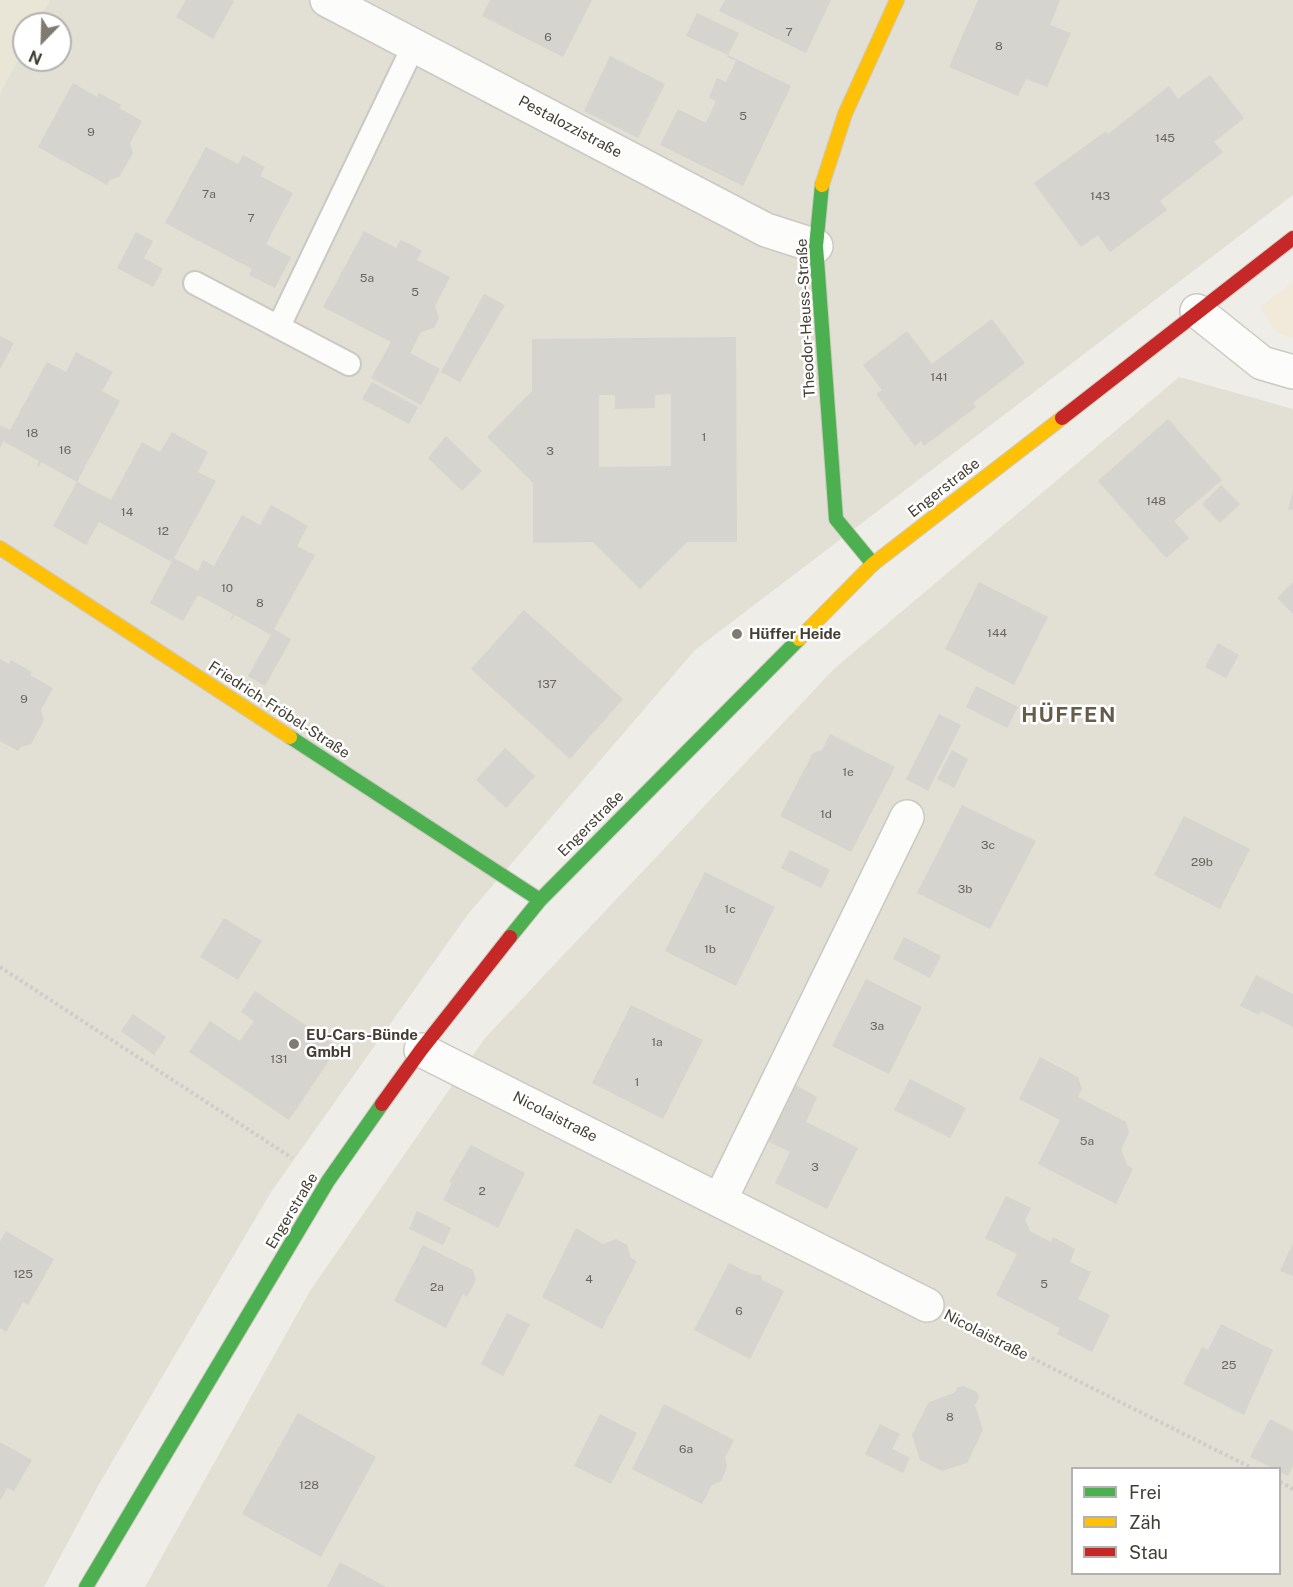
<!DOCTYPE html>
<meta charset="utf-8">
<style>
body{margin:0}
#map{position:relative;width:1293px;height:1587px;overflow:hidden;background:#eeede7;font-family:"Public Sans",sans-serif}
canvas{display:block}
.legend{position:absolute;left:1071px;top:1467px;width:210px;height:108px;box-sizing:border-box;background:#fff;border:2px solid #b4b2ae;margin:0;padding:8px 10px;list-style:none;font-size:18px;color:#433e34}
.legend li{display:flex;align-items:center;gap:12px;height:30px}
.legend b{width:30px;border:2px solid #b4b2ae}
.north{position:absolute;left:12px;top:12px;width:60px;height:60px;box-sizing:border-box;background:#fff;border:2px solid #b4b2ae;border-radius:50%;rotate:203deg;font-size:16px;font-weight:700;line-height:24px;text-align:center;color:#433e34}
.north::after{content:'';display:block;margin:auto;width:21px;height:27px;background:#7f7b73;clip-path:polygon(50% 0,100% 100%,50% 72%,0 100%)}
</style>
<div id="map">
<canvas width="1293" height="1587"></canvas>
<ul class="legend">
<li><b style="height:8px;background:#4caf50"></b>Frei</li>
<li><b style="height:8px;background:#ffc107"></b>Zäh</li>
<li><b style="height:8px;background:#c62828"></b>Stau</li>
</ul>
<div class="north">N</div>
</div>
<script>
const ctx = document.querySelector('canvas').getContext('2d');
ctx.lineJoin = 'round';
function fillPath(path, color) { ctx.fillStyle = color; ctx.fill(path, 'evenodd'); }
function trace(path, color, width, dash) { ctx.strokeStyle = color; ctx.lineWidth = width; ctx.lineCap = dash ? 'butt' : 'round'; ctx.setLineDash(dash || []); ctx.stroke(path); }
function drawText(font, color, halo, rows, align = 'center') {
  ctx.font = font + ' "Public Sans",sans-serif'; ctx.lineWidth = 5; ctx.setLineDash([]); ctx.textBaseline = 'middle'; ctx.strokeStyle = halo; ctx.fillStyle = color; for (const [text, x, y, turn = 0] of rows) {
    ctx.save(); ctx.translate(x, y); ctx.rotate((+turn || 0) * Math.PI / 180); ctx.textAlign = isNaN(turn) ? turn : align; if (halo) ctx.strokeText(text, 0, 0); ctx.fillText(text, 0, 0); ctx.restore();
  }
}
const residential = new Path2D(`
 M 0,0 L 1293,0 L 1293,195 L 695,650 L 468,914 L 271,1192 L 99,1484 L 44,1587 L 0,1587 ZM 24,24 L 60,24 L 60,60 L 24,60 Z
 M 1179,377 L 1293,409 L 1293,1587 L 145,1587 L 310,1291 L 485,1038 L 835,668 ZM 1072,1468 L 1280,1468 L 1280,1574 L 1072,1574 Z`);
const commercial = new Path2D(`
 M 1293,282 L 1293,338 L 1276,333 L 1260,307 Z`);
const education = new Path2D(`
 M 0,0 L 50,0 L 37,24 L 24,24 L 24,49 L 0,94 Z`);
const building = new Path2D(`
 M 186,0 L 232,0 L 234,1 L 213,39 L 176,17 Z
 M 490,0 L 592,0 L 563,57 L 482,16 Z
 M 725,0 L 831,0 L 806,53 L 719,11 Z
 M 978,0 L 1060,0 L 1050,25 L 1071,33 L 1047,87 L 1026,79 L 1018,96 L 949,67 Z
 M 697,13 L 739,33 L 728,55 L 686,36 Z
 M 728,55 L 791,86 L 743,186 L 660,145 L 678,109 L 706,123 L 716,101 L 709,98 L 717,78 L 726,82 L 736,61 L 727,57 Z
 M 610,56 L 665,84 L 638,138 L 584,111 Z
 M 1210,75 L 1244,118 L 1214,142 L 1223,152 L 1160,201 L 1167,210 L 1110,252 L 1098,235 L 1081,247 L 1034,183 L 1106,131 L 1108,134 L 1169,86 L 1178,99 Z
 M 73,83 L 97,97 L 99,93 L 121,105 L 119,108 L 142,121 L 130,143 L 133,153 L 119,177 L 110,180 L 107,185 L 38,147 Z
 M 206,147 L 238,164 L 243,155 L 265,167 L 260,176 L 293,193 L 266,244 L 291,257 L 275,288 L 249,275 L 252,269 L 165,223 Z
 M 364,231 L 396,248 L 401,240 L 412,245 L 422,251 L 417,260 L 450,277 L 435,306 L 439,318 L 434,328 L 421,332 L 410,353 L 440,369 L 421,405 L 371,378 L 391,342 L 323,307 Z
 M 136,232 L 153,241 L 144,258 L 163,269 L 153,287 L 117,268 Z
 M 484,294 L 505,305 L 460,382 L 441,372 Z
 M 992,319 L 1025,363 L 973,403 L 976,407 L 924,446 L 921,441 L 915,446 L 876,394 L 882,390 L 863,365 L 907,331 L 932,364 Z
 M 0,336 L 14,343 L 0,369 Z
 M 736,337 L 737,542 L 687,542 L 640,589 L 593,542 L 533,543 L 533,483 L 487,437 L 532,391 L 532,339 ZM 671,394 L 671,466 L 599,467 L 599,395 L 615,395 L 615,409 L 655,408 L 655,395 Z
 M 76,352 L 113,372 L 102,391 L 120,401 L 77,482 L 111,500 L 142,442 L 160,452 L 172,432 L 208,452 L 198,472 L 216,481 L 174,558 L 198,571 L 203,560 L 214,566 L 242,515 L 260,525 L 271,505 L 308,526 L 297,546 L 315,555 L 274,629 L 291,639 L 265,686 L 248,676 L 271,635 L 235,615 L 230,622 L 233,614 L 198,595 L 183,621 L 150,603 L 172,562 L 99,522 L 86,545 L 53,526 L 77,482 L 41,462 L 39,467 L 37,466 L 39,461 L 3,441 L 0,448 L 0,425 L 10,430 L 47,362 L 66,372 Z
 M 372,382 L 418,407 L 409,424 L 362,399 Z
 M 1168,419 L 1222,480 L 1174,521 L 1189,538 L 1166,558 L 1098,481 Z
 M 446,436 L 482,471 L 462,491 L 428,458 Z
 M 1221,485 L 1240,504 L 1220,523 L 1202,504 Z
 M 1293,490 L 1293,510 L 1289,509 L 1287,514 Z
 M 979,582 L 1048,617 L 1014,685 L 945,649 Z
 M 1293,582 L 1293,614 L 1277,598 Z
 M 524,610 L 623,699 L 570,759 L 471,669 Z
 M 1218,643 L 1239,655 L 1226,678 L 1205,667 Z
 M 0,659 L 9,664 L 11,660 L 32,672 L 30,675 L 53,688 L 41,710 L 44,720 L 31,744 L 21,747 L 18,751 L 0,741 Z
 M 976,686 L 1018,707 L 1007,728 L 966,707 Z
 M 939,714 L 961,725 L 928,791 L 906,779 Z
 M 830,734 L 895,767 L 851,852 L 780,816 L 813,753 L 822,750 Z
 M 505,748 L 535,776 L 506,808 L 476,780 Z
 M 952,750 L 968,759 L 954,788 L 937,779 Z
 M 962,805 L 1036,841 L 990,929 L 917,893 Z
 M 1184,816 L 1250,849 L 1220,909 L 1154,875 Z
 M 790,850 L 830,870 L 821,888 L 781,868 Z
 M 705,872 L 775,907 L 736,986 L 665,951 Z
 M 224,918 L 262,941 L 238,980 L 200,957 Z
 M 904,937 L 941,956 L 930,978 L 893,959 Z
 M 1256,975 L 1293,994 L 1293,1027 L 1261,1011 L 1259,1015 L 1240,1006 Z
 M 866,979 L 922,1007 L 889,1074 L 832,1046 Z
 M 255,991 L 338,1047 L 289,1120 L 189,1052 L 210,1021 L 240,1041 L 254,1021 L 241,1012 Z
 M 631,1005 L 703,1040 L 663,1119 L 592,1083 Z
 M 133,1014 L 166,1037 L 154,1055 L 121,1031 Z
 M 1040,1057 L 1078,1077 L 1082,1089 L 1078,1097 L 1126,1122 L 1129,1133 L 1121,1149 L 1127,1165 L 1133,1169 L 1116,1204 L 1038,1164 L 1060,1120 L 1019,1099 Z
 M 910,1079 L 966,1108 L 950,1138 L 894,1110 Z
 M 790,1082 L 817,1097 L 806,1122 L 858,1148 L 827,1209 L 775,1183 L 790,1152 L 761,1138 Z
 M 471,1145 L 525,1173 L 498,1228 L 443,1200 L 452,1183 L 449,1182 Z
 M 1006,1196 L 1031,1208 L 1025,1220 L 1030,1231 L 1051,1242 L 1053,1237 L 1075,1249 L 1070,1262 L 1091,1272 L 1078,1299 L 1110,1315 L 1092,1352 L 1057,1334 L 1060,1328 L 996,1295 L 1017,1254 L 985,1238 Z
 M 417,1211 L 451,1228 L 443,1245 L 409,1229 Z
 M 576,1228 L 603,1244 L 616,1239 L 627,1245 L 631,1258 L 637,1261 L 602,1329 L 542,1297 Z
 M 6,1231 L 54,1259 L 28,1305 L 23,1302 L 6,1332 L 0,1328 L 0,1242 Z
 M 1293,1243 L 1293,1276 L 1280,1271 Z
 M 423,1245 L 473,1270 L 476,1280 L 467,1297 L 463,1294 L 446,1328 L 394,1301 Z
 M 729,1263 L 751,1274 L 761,1275 L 762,1280 L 784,1291 L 750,1359 L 694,1330 Z
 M 507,1313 L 530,1324 L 503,1376 L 481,1364 Z
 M 1221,1324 L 1273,1350 L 1244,1415 L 1183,1384 L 1202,1347 L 1208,1350 Z
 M 964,1386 L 977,1392 L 979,1398 L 975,1405 L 983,1430 L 967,1463 L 942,1471 L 920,1460 L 912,1435 L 929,1402 L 954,1393 L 958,1387 Z
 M 664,1404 L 734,1440 L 725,1458 L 727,1468 L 721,1481 L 712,1485 L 702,1504 L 632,1469 Z
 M 298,1413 L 376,1457 L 321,1557 L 242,1514 Z
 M 600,1414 L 637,1433 L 611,1484 L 574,1466 Z
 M 1270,1419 L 1293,1431 L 1293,1466 L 1288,1476 L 1280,1472 L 1280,1468 L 1273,1468 L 1250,1457 Z
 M 880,1424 L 900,1434 L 892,1449 L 910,1458 L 903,1473 L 865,1454 Z
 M 0,1442 L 32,1460 L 14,1491 L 7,1488 L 0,1501 Z
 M 340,1562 L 386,1587 L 327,1587 Z`);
const path = new Path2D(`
 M 0,967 L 292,1158
 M 962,1323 L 1252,1468
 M 1280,1482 L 1293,1489`);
const lane = new Path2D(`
 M 195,283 L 349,364
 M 279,326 L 414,45`);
const street = new Path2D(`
 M 327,0 L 766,230 L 816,246
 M 1197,311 L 1262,363 L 1293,372
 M 421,1050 L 927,1305
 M 720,1200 L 907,817`);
const fast = new Path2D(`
 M 822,185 L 816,246 L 836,519 L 873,564
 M 290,737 L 540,900
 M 510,937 L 540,900 L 799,639
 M 86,1587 L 328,1181 L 382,1104`);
const slow = new Path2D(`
 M 822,185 L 845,114 L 897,0
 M 0,548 L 290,737
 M 799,639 L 873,564 L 1062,418`);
const jam = new Path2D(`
 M 1062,418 L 1293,238
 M 382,1104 L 421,1050 L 510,937`);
const markers = [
 [737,634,6,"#7f7b73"],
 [294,1044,6,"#7f7b73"]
];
const numberNames = [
 ["7",789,32],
 ["6",548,37],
 ["8",999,46],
 ["5",743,116],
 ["9",91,132],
 ["145",1165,138],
 ["7a",209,194],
 ["143",1100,196],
 ["7",251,218],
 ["5a",367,278],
 ["5",415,292],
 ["141",939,377],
 ["18",32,433],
 ["1",704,437],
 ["16",65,450],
 ["3",550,451],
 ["148",1156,501],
 ["14",127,512],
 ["12",163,531],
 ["10",227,588],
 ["8",260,603],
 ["144",997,633],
 ["137",547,684],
 ["9",24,699],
 ["1e",848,772],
 ["1d",826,814],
 ["3c",988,845],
 ["29b",1202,862],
 ["3b",965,889],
 ["1c",730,909],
 ["1b",710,949],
 ["3a",877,1026],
 ["1a",657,1042],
 ["131",279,1059],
 ["1",637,1082],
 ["5a",1087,1141],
 ["3",815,1167],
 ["2",482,1191],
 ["125",23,1274],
 ["4",589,1279],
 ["5",1044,1284],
 ["2a",437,1287],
 ["6",739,1311],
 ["25",1229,1365],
 ["8",950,1417],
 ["6a",686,1449],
 ["128",309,1485]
];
const streetNames = [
 ["Pestalozzistraße",570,127,28],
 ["Theodor-Heuss-Straße",806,318,-93],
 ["Engerstraße",944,488,-38],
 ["Friedrich-Fröbel-Straße",279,710,33],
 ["Engerstraße",591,824,-45],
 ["Nicolaistraße",555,1117,27],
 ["Engerstraße",292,1211,-59],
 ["Nicolaistraße",986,1335,27]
];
const poiNames = [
 ["Hüffer Heide",749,634],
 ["EU-Cars-Bünde",306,1035],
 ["GmbH",306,1052]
];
const districtNames = [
 ["HÜFFEN",1069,716]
];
fillPath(residential, '#e2dfd4');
fillPath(commercial, '#f1e9da');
fillPath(education, '#e9e5d7');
fillPath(building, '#d6d4ce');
trace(lane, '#cac9c3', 26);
trace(street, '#cac9c3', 36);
trace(fast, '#cdcabf', 16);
trace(slow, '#cdcabf', 16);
trace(jam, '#cdcabf', 16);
trace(path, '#cfcdc9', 4, [3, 3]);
trace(lane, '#fcfcfb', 22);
trace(street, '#fcfcfb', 33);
trace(fast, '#4caf50', 14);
trace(slow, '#ffc107', 14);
trace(jam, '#c62828', 14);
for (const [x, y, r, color] of markers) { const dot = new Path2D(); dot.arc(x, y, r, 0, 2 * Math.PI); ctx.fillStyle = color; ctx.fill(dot); trace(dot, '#fff', 2); }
drawText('12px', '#69655c', null, numberNames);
drawText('15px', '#433e34', '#fff', streetNames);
drawText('bold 15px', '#433e34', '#fff', poiNames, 'left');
ctx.letterSpacing = '1.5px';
drawText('bold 21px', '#655c4c', '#fff', districtNames);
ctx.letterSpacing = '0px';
</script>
